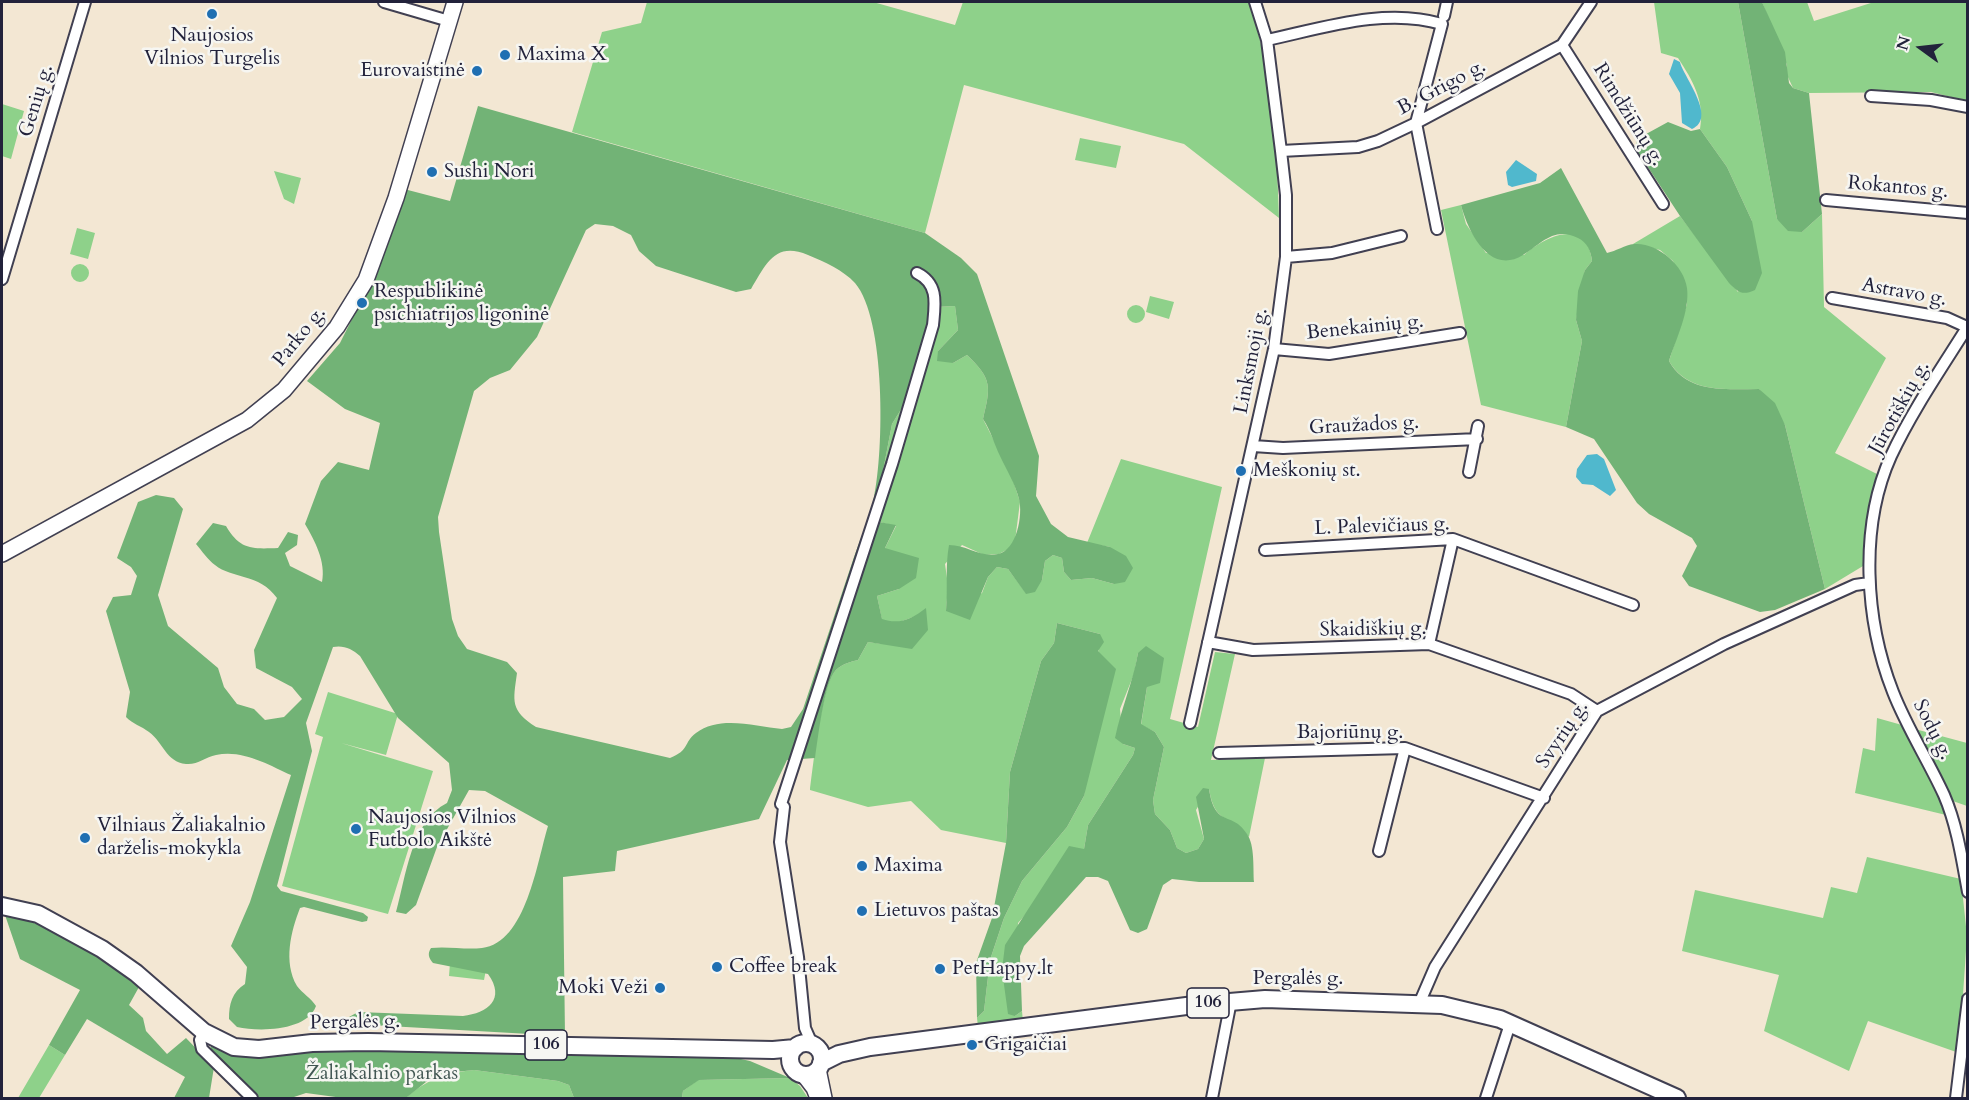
<!DOCTYPE html>
<meta charset="utf-8">
<style>
body{margin:0}
#map{position:relative;width:1969px;height:1100px;overflow:hidden;background:#f3e7d3;font-family:Cardo,serif}
canvas{display:block}
.frame{position:absolute;inset:0;border:3px solid #22223b;pointer-events:none}
.north{position:absolute;left:1891px;top:18px;width:60px;height:60px;-webkit-text-stroke:4px #f6f6f2;paint-order:stroke;rotate:285deg;font-size:16px;font-weight:700;line-height:24px;text-align:center;color:#22223b}
.north::after{content:'';display:block;margin:auto;width:21px;height:27px;background:#22223b;clip-path:polygon(50% 0,100% 100%,50% 72%,0 100%)}
</style>
<div id="map">
<canvas width="1969" height="1100"></canvas>
<div class="frame"></div>
<div class="north">N</div>
</div>
<script>
const ctx = document.querySelector('canvas').getContext('2d');
ctx.lineJoin = 'round';
function fillPath(path, color) { ctx.fillStyle = color; ctx.fill(path, 'evenodd'); }
function trace(path, color, width, dash) { ctx.strokeStyle = color; ctx.lineWidth = width; ctx.lineCap = dash ? 'butt' : 'round'; ctx.setLineDash(dash || []); ctx.stroke(path); }
function drawText(font, color, halo, rows, align = 'center') {
  ctx.font = font + ' Cardo,serif'; ctx.lineWidth = 5; ctx.setLineDash([]); ctx.textBaseline = 'middle'; ctx.strokeStyle = halo; ctx.fillStyle = color; for (const [text, x, y, turn = 0] of rows) {
    ctx.save(); ctx.translate(x, y); ctx.rotate((+turn || 0) * Math.PI / 180); ctx.textAlign = isNaN(turn) ? turn : align; if (halo) ctx.strokeText(text, 0, 0); ctx.fillText(text, 0, 0); ctx.restore();
  }
}
const green = new Path2D(`
 M 647,2 L 873,2 L 955,25 L 963,2 L 1249,2 C 1272,70 1277,146 1279,218 L 1184,144 L 964,85 L 925,233 L 572,132 L 602,32 L 641,23 Z
 M 1654,2 L 1738,2 L 1777,219 L 1802,232 L 1822,214 L 1824,307 L 1886,358 L 1835,453 L 1879,475 L 1863,566 L 1825,589 L 1785,425 L 1759,389 C 1727,389 1688,394 1669,361 L 1687,304 L 1673,261 L 1660,250 L 1633,244 L 1680,216 L 1738,292 L 1752,221 L 1727,167 L 1700,129 C 1705,101 1693,81 1678,58 L 1661,53 Z
 M 1762,2 L 1807,2 L 1814,21 L 1874,2 L 1967,2 L 1967,101 L 1931,92 L 1809,93 L 1793,88 L 1787,75 L 1787,65 Z
 M 2,104 L 24,111 L 11,159 L 2,156 Z
 M 1080,138 L 1121,146 L 1116,168 L 1075,160 Z
 M 274,171 L 301,178 L 294,204 L 284,199 Z
 M 1461,205 L 1466,224 L 1486,253 L 1524,255 C 1544,237 1587,216 1592,261 L 1585,270 L 1576,320 L 1582,341 L 1566,427 L 1481,405 L 1441,210 Z
 M 77,228 L 95,233 L 88,259 L 70,254 Z
 M71 273a9 9 0 1 1 18 0a9 9 0 1 1-18 0Z
 M 1150,296 L 1174,302 L 1169,319 L 1146,312 Z
 M1127 314a9 9 0 1 1 18 0a9 9 0 1 1-18 0Z
 M 955,306 L 958,330 L 938,351 L 953,363 L 967,355 C 992,379 991,386 983,419 L 1011,474 L 1020,502 L 1015,541 L 1012,547 L 999,554 L 984,555 L 962,545 L 945,564 L 948,585 L 946,611 L 982,593 L 988,577 L 997,567 L 1008,569 L 1026,593 L 1042,580 L 1045,561 L 1053,555 L 1062,558 L 1064,572 L 1071,580 L 1092,578 L 1114,584 L 1110,547 L 1087,543 L 1121,459 L 1222,487 L 1170,719 L 1198,727 L 1215,652 L 1235,654 L 1211,760 L 1265,758 L 1249,837 C 1230,813 1215,826 1209,789 L 1196,810 L 1204,839 L 1198,849 L 1186,853 L 1177,848 L 1170,830 L 1155,814 L 1153,800 L 1164,747 L 1155,732 L 1141,725 L 1147,687 L 1138,653 L 1134,674 L 1120,709 L 1123,744 L 1135,748 L 1133,755 L 1088,825 L 1084,849 L 1018,923 L 1015,1016 L 1022,1011 L 1023,1022 L 978,1027 L 977,1018 L 984,1011 L 990,960 L 1004,918 L 1022,881 L 1067,827 L 1084,796 L 1100,634 L 1057,623 L 1054,643 L 1041,661 L 1010,772 L 1006,843 L 941,830 L 911,801 L 868,807 L 810,790 C 813,767 822,683 836,670 C 842,664 850,662 858,660 L 868,642 L 883,644 L 916,616 L 894,624 L 882,620 L 877,596 L 899,589 L 885,548 L 896,526 L 879,522 L 882,476 L 892,424 L 905,403 L 936,307 Z
 M 328,692 L 398,714 L 386,755 L 341,743 L 433,771 L 388,914 L 282,886 L 323,737 L 315,734 Z
 M 1877,718 L 1902,725 L 1928,771 L 1946,815 L 1855,793 L 1863,748 L 1875,751 Z
 M 1915,729 L 1967,743 L 1967,806 L 1950,800 Z
 M 1867,857 L 1961,879 L 1967,936 L 1959,1053 L 1868,1021 L 1849,1071 L 1764,1031 L 1779,975 L 1682,951 L 1695,890 L 1823,918 L 1831,887 L 1857,893 Z
 M 451,950 L 489,954 L 484,980 L 449,976 Z
 M 49,1045 L 65,1055 L 39,1098 L 18,1098 Z
 M 474,1070 L 558,1081 L 569,1085 L 574,1098 L 406,1098 C 427,1079 446,1073 474,1070 Z
 M 790,1078 L 800,1086 L 808,1098 L 682,1098 L 683,1091 L 698,1080 Z`);
const forest = new Path2D(`
 M 1738,2 L 1762,2 L 1785,52 L 1789,83 L 1793,88 L 1809,93 L 1822,214 L 1802,232 L 1788,231 L 1777,219 Z
 M 478,106 L 925,233 L 961,258 L 977,274 L 1039,456 L 1036,496 L 1051,524 L 1068,537 L 1110,547 L 1126,556 L 1133,568 L 1125,582 L 1114,584 L 1092,578 L 1071,580 L 1064,572 L 1062,558 L 1053,555 L 1045,561 L 1042,580 L 1035,592 L 1026,594 L 1008,569 L 997,567 L 988,577 L 970,620 L 946,611 C 948,588 945,567 949,545 C 967,545 981,558 998,554 C 1017,550 1023,515 1019,499 C 1015,483 1007,471 1000,456 C 994,444 991,431 983,419 C 991,386 992,379 967,355 L 953,363 L 937,361 L 938,351 L 958,330 L 955,306 L 936,307 L 905,403 L 892,424 L 882,476 L 879,522 L 896,525 L 885,548 L 919,558 L 916,578 L 899,589 L 877,596 L 882,619 C 899,625 912,619 926,608 L 928,630 L 912,649 L 868,642 L 858,660 C 850,662 842,664 836,670 C 824,682 818,739 815,758 L 787,760 L 759,819 L 617,851 L 615,871 L 563,877 L 565,1036 L 353,1024 L 349,1017 L 358,1012 L 463,1016 C 488,1013 506,999 488,974 L 433,963 C 429,958 427,954 431,948 C 448,946 465,950 482,948 C 526,943 537,862 548,826 L 485,791 L 469,790 L 437,847 L 416,905 L 406,914 L 396,912 C 406,877 411,821 447,803 L 452,790 L 449,763 L 398,718 L 360,656 C 352,649 344,645 333,647 L 306,723 L 312,751 L 277,886 L 281,891 L 363,913 L 368,917 L 367,921 L 362,922 L 304,907 L 300,908 C 291,931 283,962 297,986 C 302,993 311,998 316,1006 C 307,1031 260,1032 237,1027 L 229,1019 C 229,1004 232,992 245,984 L 247,967 L 231,946 L 250,902 L 291,775 C 269,765 242,749 216,755 C 205,757 198,765 186,764 C 166,762 163,742 149,732 C 141,726 133,724 126,717 L 130,692 L 106,611 L 113,597 L 131,595 L 137,576 L 131,567 L 117,558 L 138,502 L 156,495 L 174,498 L 183,509 L 158,595 L 168,626 L 218,668 L 224,687 L 237,704 L 254,709 L 265,720 L 284,717 L 302,699 L 292,687 L 256,668 L 254,650 L 277,598 C 259,573 232,579 215,565 C 208,560 202,551 196,544 L 213,523 L 226,526 C 240,550 252,549 278,548 L 288,532 L 298,535 L 297,545 L 285,553 L 290,566 L 322,582 C 326,562 315,541 305,524 L 321,481 L 338,462 L 369,470 L 380,423 L 345,409 L 307,381 L 340,343 L 371,281 L 404,189 L 450,201 ZM 595,224 L 613,226 L 631,235 L 639,251 L 656,266 L 736,292 L 751,289 C 766,264 775,241 808,255 C 825,262 843,270 855,283 C 886,319 884,451 874,497 C 869,520 858,544 851,566 C 835,614 819,661 803,709 L 791,727 L 782,729 C 755,726 719,715 696,733 C 683,743 690,750 670,758 L 536,727 C 510,710 513,702 517,673 L 507,662 L 467,649 L 458,636 L 452,619 L 439,532 L 438,517 L 474,391 L 490,378 L 510,370 L 537,337 L 586,230 Z
 M 1668,122 L 1691,131 L 1700,129 L 1727,167 L 1752,221 L 1762,273 L 1755,290 C 1742,296 1738,292 1729,283 L 1680,216 L 1636,149 L 1637,139 Z
 M 1561,168 L 1607,253 C 1616,251 1625,245 1634,244 C 1657,242 1684,265 1687,288 C 1690,311 1676,339 1669,361 C 1687,394 1727,389 1759,389 L 1775,403 L 1785,425 L 1825,589 L 1775,610 L 1760,612 L 1689,586 L 1682,576 L 1697,546 L 1692,538 L 1649,514 L 1637,503 L 1594,439 L 1566,427 L 1582,341 L 1576,320 L 1578,291 L 1585,270 L 1592,261 C 1591,251 1587,242 1578,238 C 1554,226 1541,244 1523,255 C 1489,276 1468,231 1461,205 L 1540,183 Z
 M 1057,623 L 1100,634 L 1104,642 L 1098,651 L 1116,669 L 1084,796 L 1067,827 L 1022,881 L 1004,918 L 990,960 L 984,1011 L 977,1018 L 976,963 L 992,918 L 1006,843 L 1010,772 L 1041,661 L 1054,643 Z
 M 1146,646 L 1164,658 L 1160,683 L 1147,687 L 1141,724 L 1155,732 L 1164,747 L 1153,800 L 1155,814 L 1170,830 L 1177,848 L 1186,853 L 1198,849 L 1204,839 L 1196,797 L 1203,788 L 1209,789 C 1215,829 1232,810 1247,834 C 1255,845 1253,869 1254,882 L 1199,882 L 1172,879 L 1163,885 L 1147,929 L 1138,933 L 1130,930 L 1108,881 L 1098,877 L 1086,877 L 1024,946 L 1020,956 L 1022,1011 L 1015,1016 L 1008,1014 L 1002,970 L 1005,945 L 1069,846 L 1084,849 L 1088,825 L 1133,755 L 1135,748 L 1123,744 L 1115,738 C 1121,709 1133,682 1138,653 Z
 M 5,915 C 56,924 98,957 139,987 L 129,1005 L 143,1018 L 146,1031 L 167,1054 L 186,1038 L 214,1067 L 209,1098 L 174,1098 L 185,1077 L 87,1019 L 65,1055 L 49,1045 L 80,990 L 20,959 Z
 M 212,1045 L 235,1054 L 378,1048 L 727,1056 L 750,1061 L 790,1078 L 699,1080 L 683,1091 L 682,1098 L 574,1098 L 569,1085 L 558,1081 L 474,1070 L 446,1073 L 431,1078 L 406,1098 L 343,1098 L 306,1093 L 291,1098 L 257,1098 L 209,1051 Z`);
const water = new Path2D(`
 M 1674,59 L 1680,62 C 1683,76 1718,118 1692,129 L 1682,123 L 1680,93 L 1669,74 Z
 M 1516,160 L 1537,174 L 1536,181 L 1512,187 L 1508,185 L 1506,172 Z
 M 1597,454 L 1604,459 L 1616,490 L 1610,496 L 1593,485 L 1582,484 L 1576,477 L 1577,469 L 1587,455 Z`);
const street = new Path2D(`
 M 384,2 L 449,21
 M 1444,16 L 1447,2
 M 1267,40 C 1323,28 1385,7 1442,24 L 1416,123 L 1437,229
 M 1562,45 L 1663,204
 M 1871,96 L 1931,100 L 1968,107
 M 1281,151 L 1358,147 L 1378,141 L 1416,123 L 1562,45 L 1591,2
 M 1826,200 L 1968,213
 M 1286,257 L 1332,253 L 1401,236
 M 2,279 L 85,2
 M 1832,298 L 1947,318 L 1967,327
 M 1968,326 C 1941,369 1912,411 1891,456 C 1859,527 1865,621 1893,692 C 1907,728 1928,760 1944,795 C 1957,825 1962,859 1968,892
 M 1274,349 L 1329,354 L 1460,333
 M 1253,446 L 1283,448 L 1477,439
 M 1469,472 L 1478,426
 M 1265,550 L 1453,539 L 1633,605
 M 1208,642 L 1253,650 L 1429,644 L 1571,694 L 1597,711
 M 1429,644 L 1453,539
 M 1190,723 L 1274,349 L 1286,257 L 1286,195 L 1281,151 L 1267,40 L 1255,2
 M 1219,753 L 1405,748 L 1544,798
 M 1379,851 L 1405,748
 M 1419,1004 L 1435,967 L 1597,711 L 1724,644 L 1855,585 L 1869,583
 M 204,1032 L 200,1040 L 202,1049 L 252,1098
 M 812,1044 L 805,1028 L 798,957 L 780,842 L 784,807 L 781,804 L 892,464 L 933,325 C 935,304 939,284 917,273
 M 1212,1098 L 1231,1001
 M 1486,1098 L 1510,1024
 M 1956,1098 L 1968,999`);
const secondary = new Path2D(`
 M 2,554 L 247,420 L 284,390 L 337,327 L 366,280 L 396,198 L 455,2
 M 818,1069 L 824,1098
 M 804,1075 L 814,1088 L 818,1098`);
const primary = new Path2D(`
 M 2,906 L 38,914 L 102,949 L 136,973 L 204,1032 L 234,1047 L 259,1049 L 312,1043 L 368,1042 L 773,1050 L 795,1048
 M790 1059a16 16 0 1 1 32 0a16 16 0 1 1-32 0Z
 M 821,1063 L 839,1054 L 870,1047 L 1194,1005 L 1265,999 L 1442,1005 L 1500,1019 L 1677,1098`);
const markers = [
 [212,14,6,"#1f6fb2"],
 [505,55,6,"#1f6fb2"],
 [477,71,6,"#1f6fb2"],
 [432,172,6,"#1f6fb2"],
 [362,303,6,"#1f6fb2"],
 [1241,471,6,"#1f6fb2"],
 [356,829,6,"#1f6fb2"],
 [85,838,6,"#1f6fb2"],
 [862,866,6,"#1f6fb2"],
 [862,911,6,"#1f6fb2"],
 [717,967,6,"#1f6fb2"],
 [940,969,6,"#1f6fb2"],
 [660,988,6,"#1f6fb2"],
 [972,1045,6,"#1f6fb2"]
];
const shields = [
 [1208,1003,42],
 [546,1045,42]
];
const shieldNames = [
 ["106",1208,1003],
 ["106",546,1045]
];
const poiNames = [
 ["Naujosios",212,36,"center"],
 ["Vilnios Turgelis",212,59,"center"],
 ["Maxima X",517,55],
 ["Eurovaistinė",465,71,"right"],
 ["Sushi Nori",444,172],
 ["Respublikinė",374,292],
 ["psichiatrijos ligoninė",374,315],
 ["Meškonių st.",1253,471],
 ["Naujosios Vilnios",368,818],
 ["Futbolo Aikštė",368,841],
 ["Vilniaus Žaliakalnio",97,826],
 ["darželis-mokykla",97,849],
 ["Maxima",874,866],
 ["Lietuvos paštas",874,911],
 ["Coffee break",729,967],
 ["PetHappy.lt",952,969],
 ["Moki Veži",648,988,"right"],
 ["Grigaičiai",984,1045]
];
const streetNames = [
 ["B. Grigo g.",1442,88,-28],
 ["Genių g.",37,101,-73],
 ["Rimdžiūnų g.",1628,115,58],
 ["Rokantos g.",1898,188,5],
 ["Astravo g.",1904,293,10],
 ["Benekainių g.",1365,328,-6],
 ["Parko g.",300,337,-51],
 ["Linksmoji g.",1252,361,-79],
 ["Jūrotiškių g.",1900,408,-61],
 ["Graužados g.",1364,426,-3],
 ["L. Palevičiaus g.",1382,527,-2],
 ["Skaidiškių g.",1373,630,-1],
 ["Sodų g.",1932,730,63],
 ["Bajoriūnų g.",1350,733],
 ["Svyrių g.",1563,735,-56],
 ["Pergalės g.",1298,979],
 ["Pergalės g.",355,1023,-1]
];
const parkNames = [
 ["Žaliakalnio parkas",382,1074]
];
fillPath(green, '#8ed18a');
fillPath(forest, '#72b376');
fillPath(water, '#50b8cd');
trace(street, '#414052', 14);
trace(secondary, '#414052', 18);
trace(primary, '#414052', 20);
trace(street, '#fff', 10);
trace(secondary, '#fff', 15);
trace(primary, '#fff', 16);
for (const [x, y, r, color] of markers) { const dot = new Path2D(); dot.arc(x, y, r, 0, 2 * Math.PI); ctx.fillStyle = color; ctx.fill(dot); trace(dot, '#f6f6f2', 2); }
for (const [x, y, w] of shields) { const box = new Path2D(); box.roundRect(x - w / 2, y - 15, w, 30, 4.5); ctx.fillStyle = '#f6f6f2'; ctx.fill(box); trace(box, '#22223b', 1.5); }
drawText('bold 18px', '#22223b', null, shieldNames);
drawText('20px', '#22223b', '#f6f6f2', poiNames, 'left');
drawText('20px', '#22223b', '#f6f6f2', streetNames);
drawText('20px', '#425753', '#f6f6f2', parkNames);
</script>
